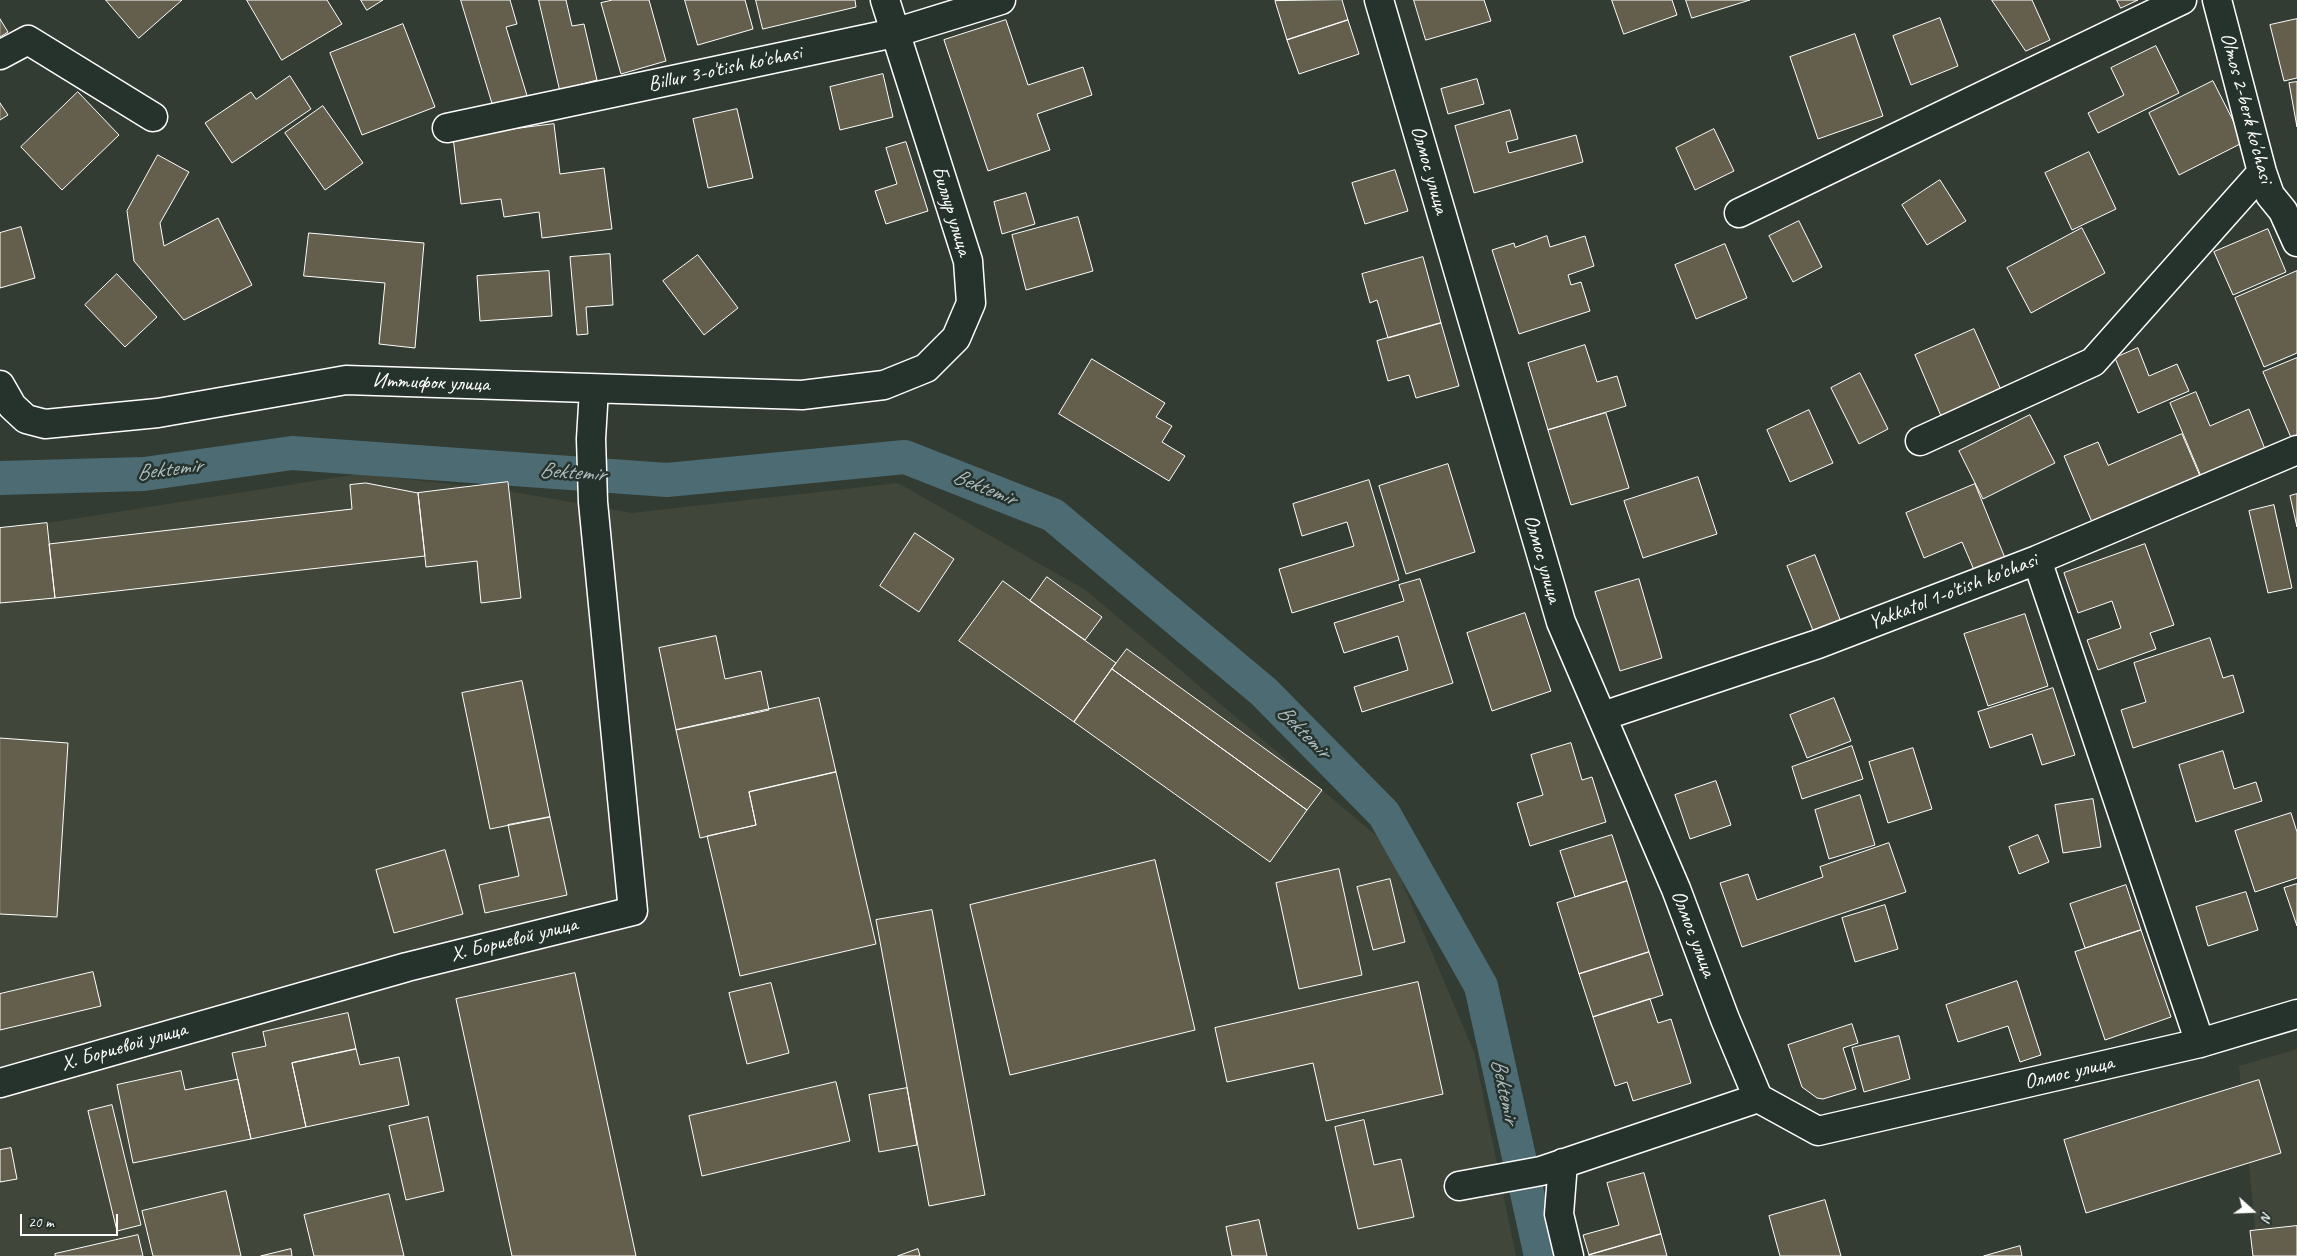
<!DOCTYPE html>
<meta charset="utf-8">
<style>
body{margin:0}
#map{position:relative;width:2297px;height:1256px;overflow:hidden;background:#323c33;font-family:Caveat,sans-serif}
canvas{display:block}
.north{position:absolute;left:2227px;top:1186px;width:50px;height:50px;-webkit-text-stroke:4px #26332d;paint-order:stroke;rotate:110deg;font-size:14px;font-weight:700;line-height:20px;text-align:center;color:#fff}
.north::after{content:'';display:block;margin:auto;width:18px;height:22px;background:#fff;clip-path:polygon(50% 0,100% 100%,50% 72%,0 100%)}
.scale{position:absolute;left:20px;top:1214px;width:98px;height:22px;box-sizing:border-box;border:2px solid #fff;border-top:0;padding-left:6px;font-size:15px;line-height:18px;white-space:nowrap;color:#fff;-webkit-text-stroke:4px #26332d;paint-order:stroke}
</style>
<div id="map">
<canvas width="2297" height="1256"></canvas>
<div class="north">N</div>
<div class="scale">20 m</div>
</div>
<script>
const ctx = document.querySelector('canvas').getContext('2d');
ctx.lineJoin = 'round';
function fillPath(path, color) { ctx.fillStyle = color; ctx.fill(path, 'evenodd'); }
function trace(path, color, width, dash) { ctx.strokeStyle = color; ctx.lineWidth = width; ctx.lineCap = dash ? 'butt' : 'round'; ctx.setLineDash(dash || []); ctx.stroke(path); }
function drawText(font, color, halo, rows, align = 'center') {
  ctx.font = font + ' Caveat,sans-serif'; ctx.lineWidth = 5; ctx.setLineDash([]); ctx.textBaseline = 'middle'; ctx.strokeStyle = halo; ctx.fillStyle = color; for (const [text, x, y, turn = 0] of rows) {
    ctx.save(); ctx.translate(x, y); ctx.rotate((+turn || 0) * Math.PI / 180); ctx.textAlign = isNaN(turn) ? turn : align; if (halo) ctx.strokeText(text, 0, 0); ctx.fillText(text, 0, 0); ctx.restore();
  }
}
const built = new Path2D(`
 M 358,474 L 497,489 L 632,513 L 898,483 L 1087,591 L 1386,844 L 1474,1052 L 1516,1256 L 0,1256 L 0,528 L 47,523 Z
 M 2297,1049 L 2297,1256 L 2258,1256 L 2239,1066 Z`);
const canal = new Path2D(`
 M 0,478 L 144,474 L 292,453 L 667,480 L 905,457 L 1053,515 L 1264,692 L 1384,814 L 1481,986 L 1541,1256`);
const building = new Path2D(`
 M 106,0 L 182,0 L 139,38 Z
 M 247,0 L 327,0 L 342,24 L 282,60 Z
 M 361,0 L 383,0 L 367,10 Z
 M 461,0 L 510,0 L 517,24 L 506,27 L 529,102 L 495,112 Z
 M 539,0 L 566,0 L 572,26 L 584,24 L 597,80 L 560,90 Z
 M 613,0 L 649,0 L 666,61 L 621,74 L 601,3 Z
 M 685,0 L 745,0 L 753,29 L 698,45 Z
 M 756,0 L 855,0 L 856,7 L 763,29 Z
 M 1342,0 L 1348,20 L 1287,40 L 1275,1 Z
 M 1414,0 L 1484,0 L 1491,21 L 1426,40 Z
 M 1612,0 L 1672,0 L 1677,15 L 1624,34 Z
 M 1686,0 L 1750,0 L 1692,18 Z
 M 1992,0 L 2032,0 L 2050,40 L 2026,51 Z
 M 2117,0 L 2138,0 L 2121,8 Z
 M 1940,18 L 1958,66 L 1911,85 L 1893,36 Z
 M 0,19 L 8,32 L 0,37 Z
 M 2297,19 L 2297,78 L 2284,81 L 2270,25 Z
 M 1006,20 L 1028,85 L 1083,67 L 1092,95 L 1037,114 L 1050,150 L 988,171 L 944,40 Z
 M 1348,20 L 1359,54 L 1299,74 L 1287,40 Z
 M 403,24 L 435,107 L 362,135 L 330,53 Z
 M 1855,34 L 1883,116 L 1818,139 L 1790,57 Z
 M 2156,46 L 2179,93 L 2098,133 L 2088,113 L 2124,95 L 2111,68 Z
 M 883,74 L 893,117 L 840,130 L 830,87 Z
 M 290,76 L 311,109 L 232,163 L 205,123 L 251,92 L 256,99 Z
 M 1477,79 L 1484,104 L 1448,114 L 1441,89 Z
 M 2213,81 L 2244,142 L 2179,175 L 2149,113 Z
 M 2297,82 L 2297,127 L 2289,83 Z
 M 78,92 L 119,135 L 62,190 L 21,147 Z
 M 0,103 L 8,115 L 0,120 Z
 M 323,106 L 363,163 L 325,190 L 285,133 Z
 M 737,109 L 753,178 L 708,188 L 693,119 Z
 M 1510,110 L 1518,139 L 1506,142 L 1509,153 L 1576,135 L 1583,162 L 1474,193 L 1455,126 Z
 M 554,124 L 560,174 L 604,168 L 612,229 L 542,238 L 539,212 L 504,217 L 501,199 L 461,204 L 453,137 Z
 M 1714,129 L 1734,171 L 1695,190 L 1676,148 Z
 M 906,142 L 928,211 L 886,224 L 875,191 L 897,184 L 886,148 Z
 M 2089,152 L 2116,209 L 2072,230 L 2045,173 Z
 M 158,155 L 189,172 L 160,223 L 164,246 L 218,218 L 252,285 L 184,320 L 134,261 L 127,211 Z
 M 1395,170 L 1408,211 L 1365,224 L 1352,183 Z
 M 1940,180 L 1966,221 L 1927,245 L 1902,205 Z
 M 1026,193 L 1035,224 L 1002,234 L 994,202 Z
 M 1078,217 L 1093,271 L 1026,290 L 1012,235 Z
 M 1799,221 L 1822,267 L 1793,282 L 1769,236 Z
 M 21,227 L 35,278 L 0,288 L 0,233 Z
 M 2082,228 L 2105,273 L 2031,313 L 2007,268 Z
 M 2268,229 L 2286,272 L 2233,295 L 2214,252 Z
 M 309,233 L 424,243 L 415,348 L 379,344 L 385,283 L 304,276 Z
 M 1547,236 L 1550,247 L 1585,236 L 1594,266 L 1568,275 L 1571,285 L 1581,282 L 1590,311 L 1519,334 L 1492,250 L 1514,243 L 1515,247 Z
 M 1725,244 L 1747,298 L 1696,319 L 1675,265 Z
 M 610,254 L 613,305 L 586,307 L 588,334 L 577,335 L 570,257 Z
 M 698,255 L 738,308 L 704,335 L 663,281 Z
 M 1423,257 L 1441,323 L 1388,338 L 1377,300 L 1370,303 L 1362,274 Z
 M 549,271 L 552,316 L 480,321 L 477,276 Z
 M 2297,271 L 2297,353 L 2264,367 L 2235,298 Z
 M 117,274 L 157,317 L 125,347 L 85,305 Z
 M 1441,323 L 1459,386 L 1416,398 L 1409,375 L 1388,381 L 1377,341 Z
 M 1974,329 L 2001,390 L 1941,416 L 1915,355 Z
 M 1585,345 L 1597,382 L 1617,376 L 1626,406 L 1548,430 L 1528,363 Z
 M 2138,348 L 2149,376 L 2177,364 L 2189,391 L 2138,413 L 2115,358 Z
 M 2297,358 L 2297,438 L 2292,440 L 2263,372 Z
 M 1092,359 L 1165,403 L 1156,417 L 1172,426 L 1162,442 L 1185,456 L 1169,481 L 1059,414 Z
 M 1860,373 L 1888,429 L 1859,444 L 1831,388 Z
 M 2196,392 L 2210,426 L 2249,409 L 2267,454 L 2203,481 L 2170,403 Z
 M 1809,410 L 1833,463 L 1790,482 L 1767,430 Z
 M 1606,413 L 1629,488 L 1571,505 L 1548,430 Z
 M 2030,415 L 2055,463 L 1983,499 L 1959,451 Z
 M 2182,434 L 2200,476 L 2092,522 L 2064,456 L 2098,442 L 2108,465 Z
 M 1448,464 L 1475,552 L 1406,574 L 1379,486 Z
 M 1698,477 L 1717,534 L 1643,558 L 1624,501 Z
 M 1369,480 L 1399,580 L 1292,613 L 1279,569 L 1354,546 L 1347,522 L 1302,536 L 1293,504 Z
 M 508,482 L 521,598 L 481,603 L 477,561 L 426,567 L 418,493 Z
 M 366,483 L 418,493 L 425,556 L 55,598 L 49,544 L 352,509 L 350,485 Z
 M 1975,484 L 2005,558 L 1974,570 L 1962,542 L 1924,558 L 1906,513 Z
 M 2297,494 L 2297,527 L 2290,496 Z
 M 2274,505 L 2292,588 L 2268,593 L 2249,511 Z
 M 47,523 L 55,598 L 0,603 L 0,528 Z
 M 915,533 L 954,559 L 919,612 L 880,586 Z
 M 2145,544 L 2174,625 L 2150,633 L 2156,649 L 2098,670 L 2087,640 L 2121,628 L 2112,601 L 2078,613 L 2064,573 Z
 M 1815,555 L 1841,622 L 1814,633 L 1787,566 Z
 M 1047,577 L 1102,617 L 1085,640 L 1030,601 Z
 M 1420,579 L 1453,683 L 1362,712 L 1354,687 L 1408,670 L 1398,636 L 1344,653 L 1334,623 L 1404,601 L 1399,585 Z
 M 1639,579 L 1662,658 L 1620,671 L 1595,592 Z
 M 1003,581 L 1116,663 L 1074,722 L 959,641 Z
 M 1525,613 L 1551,691 L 1492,711 L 1467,633 Z
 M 2025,614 L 2048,686 L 1988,706 L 1964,634 Z
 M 716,636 L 725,679 L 761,671 L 769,710 L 676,730 L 659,648 Z
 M 2210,638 L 2223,678 L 2233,675 L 2244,712 L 2133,748 L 2121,710 L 2146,702 L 2134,663 Z
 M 1127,649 L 1322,790 L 1307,810 L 1112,669 Z
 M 1112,669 L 1307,810 L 1270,862 L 1074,722 Z
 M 522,681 L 550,817 L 490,829 L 462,693 Z
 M 2053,688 L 2075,755 L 2042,765 L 2032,734 L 1990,748 L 1978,712 Z
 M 819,698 L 836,772 L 749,792 L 756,825 L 700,838 L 676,730 Z
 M 1834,698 L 1851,741 L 1807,758 L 1790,715 Z
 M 0,738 L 68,743 L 57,917 L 0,914 Z
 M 1571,743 L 1582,780 L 1592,777 L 1606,822 L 1530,846 L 1517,803 L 1543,795 L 1531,755 Z
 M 1852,746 L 1863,779 L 1802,799 L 1792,767 Z
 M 1913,748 L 1932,809 L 1888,823 L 1869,762 Z
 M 2223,751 L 2234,789 L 2256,782 L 2262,801 L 2196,822 L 2179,765 Z
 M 836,772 L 876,944 L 740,976 L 707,836 L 756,825 L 749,792 Z
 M 1716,781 L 1731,825 L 1690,839 L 1675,795 Z
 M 1860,795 L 1875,845 L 1829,859 L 1815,810 Z
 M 2093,799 L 2101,847 L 2063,853 L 2055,805 Z
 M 2291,813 L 2297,832 L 2297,878 L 2255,892 L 2235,831 Z
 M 550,817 L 567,895 L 485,913 L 479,885 L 519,876 L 508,825 Z
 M 1612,835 L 1627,881 L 1575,897 L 1560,851 Z
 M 2038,835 L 2049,862 L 2019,874 L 2009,847 Z
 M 1889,843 L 1906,892 L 1742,947 L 1720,883 L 1748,874 L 1757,900 L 1823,877 L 1820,867 Z
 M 445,850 L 463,914 L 394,933 L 376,870 Z
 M 1155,860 L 1195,1030 L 1010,1075 L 970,905 Z
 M 1339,869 L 1362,975 L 1299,989 L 1276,883 Z
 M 1390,879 L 1405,942 L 1373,950 L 1357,887 Z
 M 1627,881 L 1649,952 L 1579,974 L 1557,903 Z
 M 2297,884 L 2297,926 L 2284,888 Z
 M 2126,885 L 2141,930 L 2085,948 L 2070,904 Z
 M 2246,892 L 2258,930 L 2208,946 L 2196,907 Z
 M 1885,905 L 1898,949 L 1855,962 L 1842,918 Z
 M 932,910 L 985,1195 L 929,1206 L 876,920 Z
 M 2141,930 L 2171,1017 L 2105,1040 L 2075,952 Z
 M 1649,952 L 1663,995 L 1593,1017 L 1579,974 Z
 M 93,972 L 101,1006 L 0,1030 L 0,994 Z
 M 575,973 L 636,1256 L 512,1256 L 456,999 Z
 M 2017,981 L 2041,1055 L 2020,1062 L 2008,1026 L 1958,1042 L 1946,1005 Z
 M 1418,982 L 1443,1094 L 1326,1121 L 1313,1063 L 1227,1082 L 1215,1028 Z
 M 771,983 L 789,1053 L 747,1064 L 729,993 Z
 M 1650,999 L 1658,1023 L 1671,1019 L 1691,1083 L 1633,1101 L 1627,1082 L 1615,1086 L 1593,1017 Z
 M 348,1013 L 356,1049 L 292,1063 L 306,1127 L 251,1139 L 232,1053 L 266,1046 L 263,1032 Z
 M 1852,1024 L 1858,1043 L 1843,1048 L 1856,1089 L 1823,1099 L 1817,1098 L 1802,1087 L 1788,1045 Z
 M 1899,1036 L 1910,1079 L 1864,1092 L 1852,1048 Z
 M 356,1049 L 360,1065 L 399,1057 L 409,1105 L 306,1127 L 292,1063 Z
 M 181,1071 L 185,1090 L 238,1079 L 251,1139 L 133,1163 L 117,1085 Z
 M 2259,1080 L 2281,1153 L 2086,1213 L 2064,1140 Z
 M 836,1082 L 850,1141 L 702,1176 L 689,1116 Z
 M 907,1088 L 917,1145 L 879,1152 L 869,1095 Z
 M 112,1105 L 141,1225 L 117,1231 L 88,1111 Z
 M 428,1117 L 444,1191 L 406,1200 L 389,1126 Z
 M 1364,1120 L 1374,1165 L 1401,1159 L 1414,1217 L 1358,1229 L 1335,1127 Z
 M 11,1148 L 17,1179 L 0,1182 L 0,1150 Z
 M 1644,1173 L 1661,1234 L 1589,1255 L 1583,1235 L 1619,1225 L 1607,1183 Z
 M 226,1191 L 241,1256 L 153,1256 L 142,1211 Z
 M 389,1194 L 404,1256 L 314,1256 L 304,1215 Z
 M 1825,1200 L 1841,1256 L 1780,1256 L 1769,1216 Z
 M 1259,1220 L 1267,1256 L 1232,1256 L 1226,1227 Z
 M 2297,1226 L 2297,1256 L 2253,1256 L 2250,1231 Z
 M 1661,1234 L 1667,1256 L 1589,1256 L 1589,1255 Z
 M 138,1235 L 143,1256 L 55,1256 L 55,1254 Z
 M 2020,1246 L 2022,1256 L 1984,1256 Z
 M 291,1249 L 292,1256 L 261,1256 Z
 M 918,1249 L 920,1256 L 898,1256 Z`);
const minor = new Path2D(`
 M 1379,0 L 1561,622 L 1676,889 L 1725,1019 L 1758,1098
 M 2217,0 L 2262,172 L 2270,195 L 2283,211 L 2297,242
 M 0,55 L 28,40 L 153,117
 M 447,128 L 894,33 L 1001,0
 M 1739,213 L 2182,0
 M 0,385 L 12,406 L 26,419 L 45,424 L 158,413 L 346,380 L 802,395 L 884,385 L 926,368 L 956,338 L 971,303 L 968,261 L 885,0
 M 1920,441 L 2093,362 L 2262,172
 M 2037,560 L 2200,1043
 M 1603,716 L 1818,644 L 2037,560 L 2297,450
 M 0,1083 L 407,967 L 633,911 L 593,502 L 591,439 L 594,389
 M 1563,1163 L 1559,1214 L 1569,1256
 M 1459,1186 L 1541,1171 L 1758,1098 L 1818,1131 L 2200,1043 L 2297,1014`);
const streetNames = [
 ["Billur 3-o'tish ko'chasi",725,69,-12],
 ["Olmos 2-berk ko'chasi",2246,108,75],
 ["Олмос улица",1429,170,74],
 ["Биллур улица",951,211,73],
 ["Иттифок улица",431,383,2],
 ["Олмос улица",1542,559,74],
 ["Yakkatol 1-o'tish ko'chasi",1953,592,-21],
 ["Олмос улица",1693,934,69],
 ["Х. Бориевой улица",514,940,-14],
 ["Х. Бориевой улица",124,1047,-16],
 ["Олмос улица",2069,1073,-13]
];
const waterNames = [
 ["Bektemir",169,470,-7],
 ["Bektemir",572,473,4],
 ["Bektemir",984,488,22],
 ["Bektemir",1303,732,45],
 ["Bektemir",1504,1091,78]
];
fillPath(built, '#41463a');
trace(canal, '#4c6b73', 34);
fillPath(building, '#635f4c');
trace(building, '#fff', 1);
trace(minor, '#fff', 31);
trace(minor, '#26332d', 28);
drawText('21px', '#fff', '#26332d', streetNames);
drawText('italic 22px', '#aebcc0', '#26332d', waterNames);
</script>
